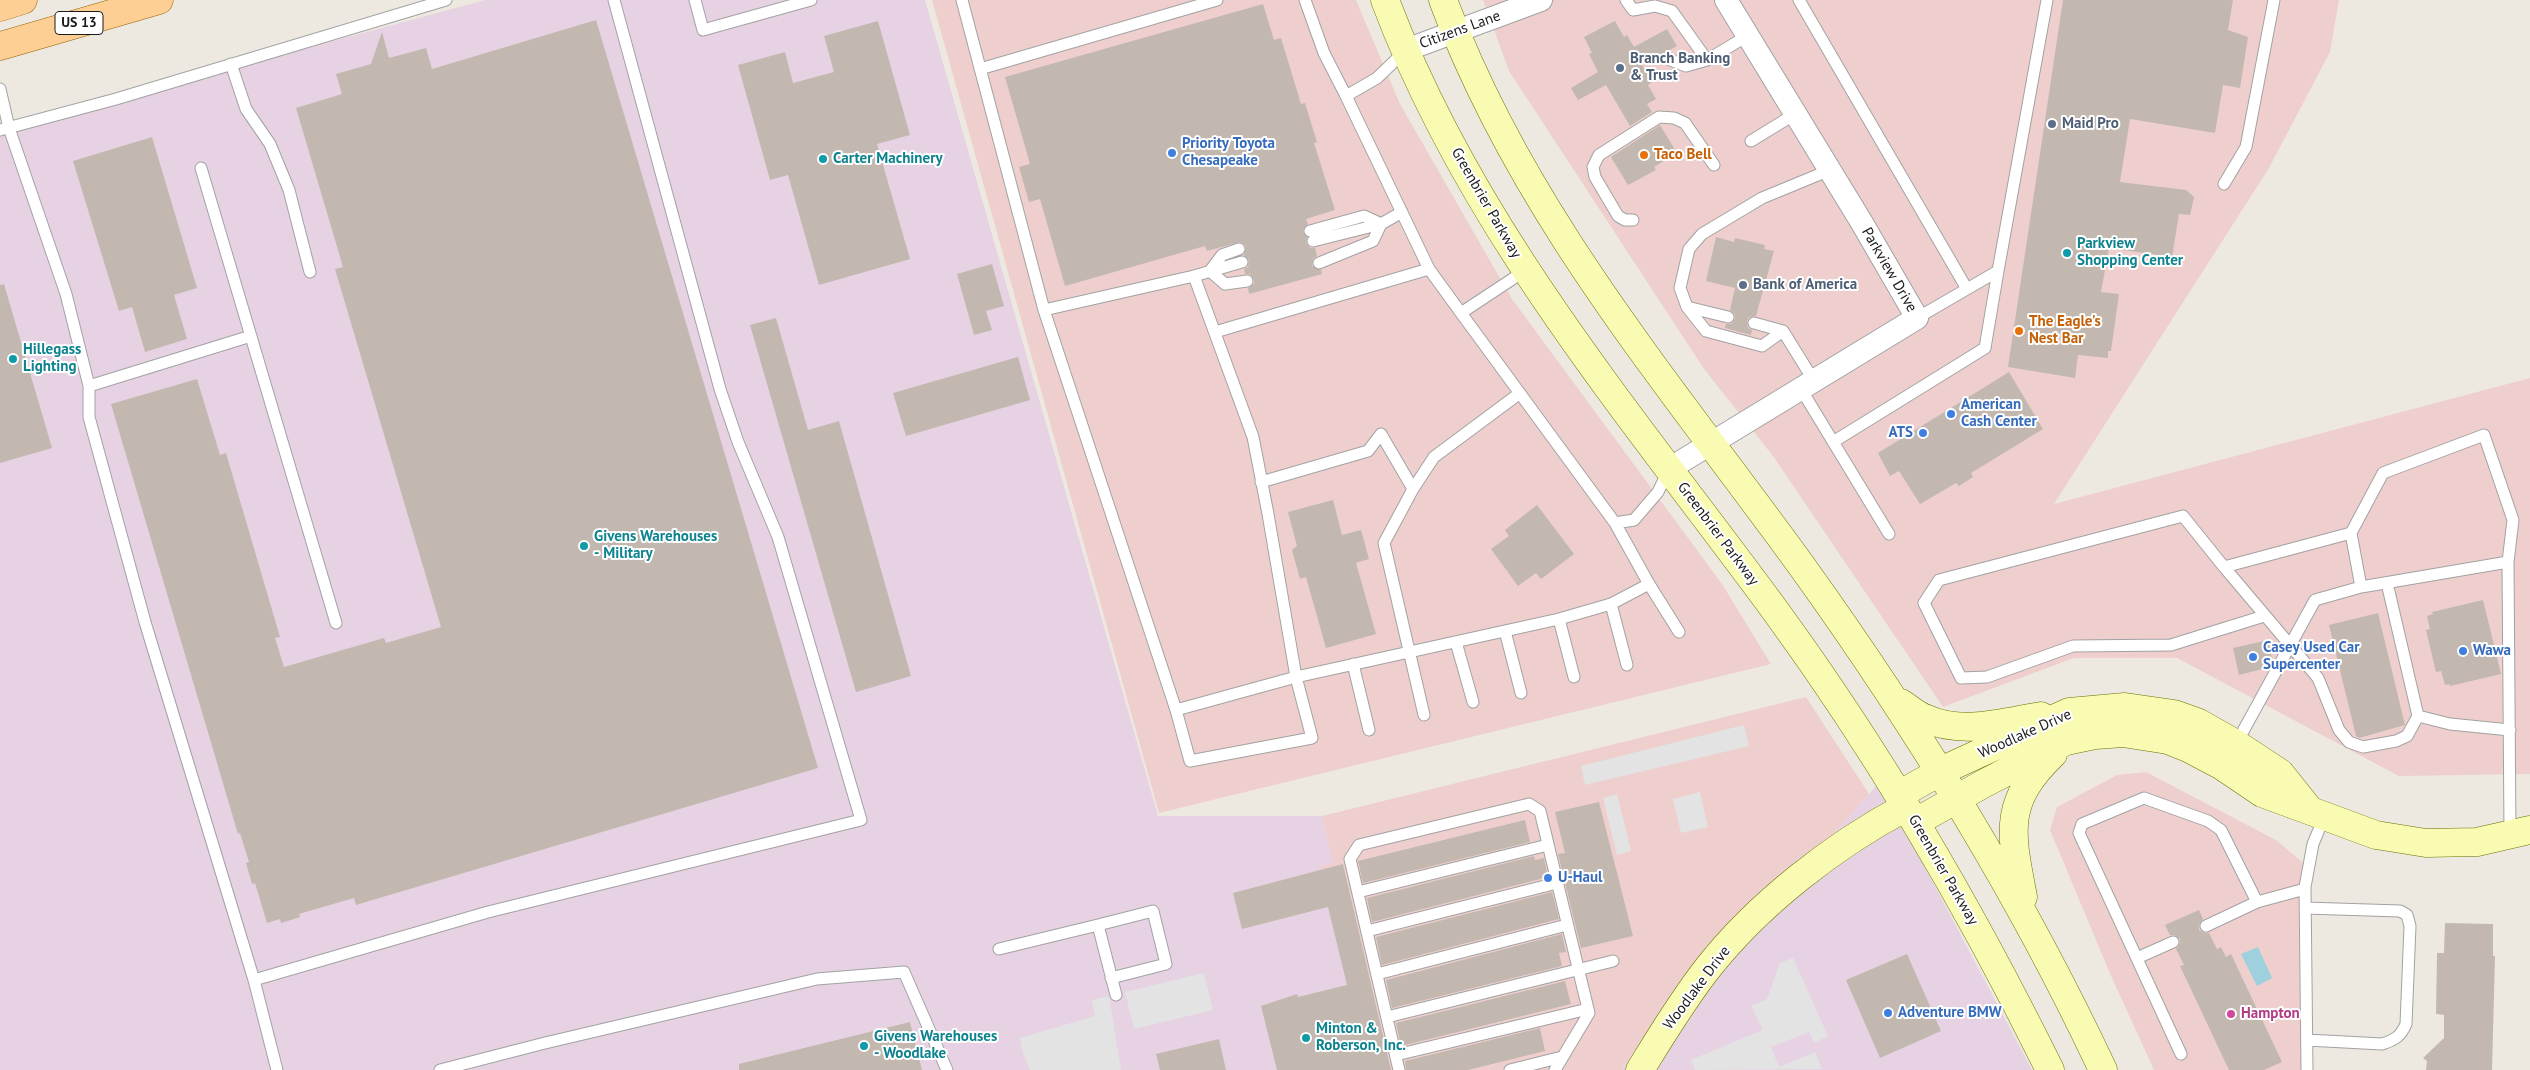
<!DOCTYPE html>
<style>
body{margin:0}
canvas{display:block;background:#ede9e0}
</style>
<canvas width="2530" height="1070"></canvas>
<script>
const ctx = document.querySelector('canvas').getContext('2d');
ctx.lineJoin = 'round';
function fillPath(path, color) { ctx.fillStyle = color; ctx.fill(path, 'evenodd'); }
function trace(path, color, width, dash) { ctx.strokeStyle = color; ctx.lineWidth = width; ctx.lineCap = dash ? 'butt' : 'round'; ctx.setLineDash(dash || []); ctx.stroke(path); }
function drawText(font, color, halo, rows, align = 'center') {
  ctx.font = font + ' "PT Sans",sans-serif'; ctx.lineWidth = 4; ctx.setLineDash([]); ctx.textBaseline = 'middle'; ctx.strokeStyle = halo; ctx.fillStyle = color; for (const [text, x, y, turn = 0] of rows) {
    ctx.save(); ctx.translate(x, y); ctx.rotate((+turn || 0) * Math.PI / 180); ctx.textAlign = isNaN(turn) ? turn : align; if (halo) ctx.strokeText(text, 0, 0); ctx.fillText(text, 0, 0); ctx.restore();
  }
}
const commercial = new Path2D(`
 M 932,0 L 1356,0 L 1400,104 L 1512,299 L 1722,584 L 1771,664 L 1159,813 Z
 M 1483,0 L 2339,0 L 2330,52 L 2269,168 L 2054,504 L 2530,378 L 2530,774 L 2399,776 L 2177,658 L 2074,658 L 1943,707 L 1773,456 L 1704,369 L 1509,71 Z
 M 1806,697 L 1869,794 L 1833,835 L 1794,862 L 1761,890 L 1717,935 L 1681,979 L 1622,1070 L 1368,1070 L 1319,867 L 1332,863 L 1322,816 Z
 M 2146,772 L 2276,840 L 2308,867 L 2307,1070 L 2154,1070 L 2111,976 L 2050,830 L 2057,807 L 2117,775 Z`);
const industrial = new Path2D(`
 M 485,0 L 925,0 L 1158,816 L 1322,816 L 1333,863 L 1319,867 L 1368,1070 L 0,1070 L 0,131 Z
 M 1877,785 L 1919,856 L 2032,1070 L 1622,1070 L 1681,979 L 1717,935 L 1761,890 L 1794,862 L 1833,835 Z`);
const parking = new Path2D(`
 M 1744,725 L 1749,746 L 1585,785 L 1581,766 Z
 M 1700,792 L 1708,827 L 1681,833 L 1673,799 Z
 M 1617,794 L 1631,851 L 1617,855 L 1603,798 Z
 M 1793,958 L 1828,1036 L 1814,1043 L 1809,1032 L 1771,1047 L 1779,1067 L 1815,1052 L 1822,1069 L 1695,1070 L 1691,1060 L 1763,1030 L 1751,1006 L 1767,999 L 1780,963 Z
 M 1204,973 L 1213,1010 L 1134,1029 L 1125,992 Z
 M 1109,996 L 1121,1070 L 1030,1070 L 1023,1054 L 1020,1038 L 1095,1016 L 1092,1000 Z`);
const water = new Path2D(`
 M 2258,947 L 2272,978 L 2257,986 L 2241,954 Z`);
const building = new Path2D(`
 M 2063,0 L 2233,0 L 2228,30 L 2248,37 L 2240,88 L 2223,85 L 2215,133 L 2130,119 L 2120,182 L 2186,190 L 2194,197 L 2190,215 L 2179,214 L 2172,257 L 2109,248 L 2101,292 L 2119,294 L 2111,351 L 2108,351 L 2108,358 L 2078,355 L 2075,378 L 2008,367 Z
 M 1263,4 L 1274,40 L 1281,38 L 1301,104 L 1305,103 L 1317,142 L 1314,143 L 1335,210 L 1306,219 L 1308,224 L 1303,230 L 1307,237 L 1306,243 L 1310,248 L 1315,248 L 1317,256 L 1313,259 L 1312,266 L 1321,270 L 1322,274 L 1249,294 L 1248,288 L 1254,284 L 1254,280 L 1250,274 L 1245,274 L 1244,269 L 1248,267 L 1249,260 L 1244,255 L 1246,246 L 1240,242 L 1207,251 L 1205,246 L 1065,286 L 1040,199 L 1029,202 L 1019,167 L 1030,164 L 1005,77 Z
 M 596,20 L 818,768 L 376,899 L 356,905 L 354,898 L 299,914 L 300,917 L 281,923 L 280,919 L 267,923 L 255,883 L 252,884 L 246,863 L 249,862 L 240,833 L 238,834 L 111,404 L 197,379 L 220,455 L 226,453 L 280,637 L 275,638 L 284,667 L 384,638 L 386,643 L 441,627 L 335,269 L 343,267 L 296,108 L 342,94 L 336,74 L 371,64 L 382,32 L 389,58 L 426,48 L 432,69 Z
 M 878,21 L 910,135 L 877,144 L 910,259 L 819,285 L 788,175 L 770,180 L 738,65 L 785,52 L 793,83 L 834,72 L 824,36 Z
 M 1615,21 L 1624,37 L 1627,35 L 1634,47 L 1667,29 L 1677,46 L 1642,65 L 1652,82 L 1648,85 L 1656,99 L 1647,104 L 1652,112 L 1630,126 L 1606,85 L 1578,100 L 1571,88 L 1598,72 L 1589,54 L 1592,53 L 1584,37 Z
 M 1660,125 L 1677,153 L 1654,167 L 1656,170 L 1628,185 L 1611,157 Z
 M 152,137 L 197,288 L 174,295 L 187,339 L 145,352 L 132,307 L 119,311 L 73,161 Z
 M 1716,237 L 1734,242 L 1735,238 L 1765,245 L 1764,249 L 1774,251 L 1756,316 L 1749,317 L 1747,321 L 1748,328 L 1752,330 L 1751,335 L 1725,328 L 1726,324 L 1731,324 L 1735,319 L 1735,314 L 1730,310 L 1735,288 L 1706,281 Z
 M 992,264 L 1004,306 L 986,311 L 992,330 L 974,335 L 957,274 Z
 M 4,284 L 52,448 L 0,463 L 0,285 Z
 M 776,318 L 808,430 L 839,421 L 911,676 L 856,692 L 750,325 Z
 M 1018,357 L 1030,400 L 906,436 L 893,393 Z
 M 2009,372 L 2043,429 L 1971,473 L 1973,477 L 1959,486 L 1956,483 L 1920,504 L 1899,471 L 1890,476 L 1878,453 Z
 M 1333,500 L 1342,535 L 1361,530 L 1369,559 L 1356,563 L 1376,634 L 1326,648 L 1306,577 L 1300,579 L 1292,550 L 1297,546 L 1288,512 Z
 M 1537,505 L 1574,554 L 1541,579 L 1536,573 L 1518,586 L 1491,549 L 1509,536 L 1505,530 Z
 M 2483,600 L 2501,674 L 2450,686 L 2449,684 L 2445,685 L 2441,671 L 2436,672 L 2426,630 L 2430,629 L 2427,616 L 2433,614 L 2432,612 Z
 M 2378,613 L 2405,725 L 2359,738 L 2356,736 L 2329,625 Z
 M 2268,640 L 2273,662 L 2270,667 L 2239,675 L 2233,648 Z
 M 1599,802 L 1633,936 L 1581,948 L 1558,854 L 1565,853 L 1555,812 Z
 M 1525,820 L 1530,842 L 1363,883 L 1358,861 Z
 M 1534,856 L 1535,860 L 1544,858 L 1548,877 L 1372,922 L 1367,898 Z
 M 1343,864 L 1391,1070 L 1277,1070 L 1261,1006 L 1297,994 L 1298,997 L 1347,985 L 1328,907 L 1242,929 L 1233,893 Z
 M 1552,892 L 1559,919 L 1382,965 L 1376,937 Z
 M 2199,910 L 2203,919 L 2199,925 L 2199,930 L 2205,933 L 2209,933 L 2217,949 L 2221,947 L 2226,957 L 2231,954 L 2282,1062 L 2264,1070 L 2229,1070 L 2180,966 L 2184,965 L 2176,949 L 2180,943 L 2180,939 L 2174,935 L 2170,935 L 2165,925 Z
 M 2445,923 L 2493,924 L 2493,956 L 2495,956 L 2492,1070 L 2426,1070 L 2427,1061 L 2423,1058 L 2444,1038 L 2444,1015 L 2436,1014 L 2437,953 L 2444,953 Z
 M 1562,934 L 1566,952 L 1559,953 L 1562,966 L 1392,1008 L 1386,980 Z
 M 1907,954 L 1941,1031 L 1880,1058 L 1846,980 Z
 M 1565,981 L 1571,1004 L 1401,1046 L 1396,1023 Z
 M 910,1022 L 922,1070 L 739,1070 L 739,1064 Z
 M 1540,1028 L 1545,1051 L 1468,1070 L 1406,1070 L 1405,1061 Z
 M 1219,1039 L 1226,1070 L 1160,1070 L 1156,1054 Z`);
const lane = new Path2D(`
 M 695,0 L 703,30 L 811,0
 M 962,0 L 1044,310 L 1176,710 L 1296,677 L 1268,514 L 1253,437 L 1194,276 L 1044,310
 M 1305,0 L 1324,53 L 1346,96 L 1377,78 L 1406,50
 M 1626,0 L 1633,10 L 1655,6 L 1672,11 L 1707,60
 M 1799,0 L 1967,289
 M 1668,59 L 1686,66 L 1707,60 L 1747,36
 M 231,64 L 246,109 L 270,144 L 289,190 L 310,272
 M 980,69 L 1217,0
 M 0,89 L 9,128 L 66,294 L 89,386 L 89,417 L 145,622 L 254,980 L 277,1070
 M 1346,96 L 1429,269
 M 0,130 L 116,99 L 446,0
 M 1751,141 L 1795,114
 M 201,168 L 336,623
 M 2224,184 L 2246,147 L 2274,0
 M 1633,220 L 1625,220 L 1618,216 L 1595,177 L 1593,167 L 1599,155 L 1659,117 L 1674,118 L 1685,123 L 1714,165
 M 1310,231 L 1364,216 L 1381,224
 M 1313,241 L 1381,224 L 1402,212
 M 1319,263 L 1373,241 L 1381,224
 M 1210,271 L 1225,284 L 1247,281
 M 1210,271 L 1222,255 L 1239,249
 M 1194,276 L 1242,262
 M 1687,307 L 1706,331 L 1762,346 L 1783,331
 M 1461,313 L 1615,523 L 1634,520 L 1658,492 L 1668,471
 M 1728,317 L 1687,307 L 1680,288 L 1689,249 L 1702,234 L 1762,198 L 1830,170
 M 1917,318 L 1998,271 L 2047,0
 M 1754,323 L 1783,331 L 1814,381
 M 1215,332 L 1429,269 L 1461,313 L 1526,270
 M 89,386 L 251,336
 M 1801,389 L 1889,534
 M 1833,442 L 1985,348 L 1998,271
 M 1261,482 L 1368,451 L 1381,434 L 1413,489 L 1384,543 L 1424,715
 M 1413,489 L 1434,457 L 1520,393
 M 2351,533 L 2361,587
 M 2224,567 L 2183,516 L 1939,580 L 1924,603 L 1961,678 L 1987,677 L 2073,646 L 2171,645 L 2264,616
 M 2387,583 L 2418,716 L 2450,724 L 2510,730
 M 1649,584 L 1679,632
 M 1611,604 L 1627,665
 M 1559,619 L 1574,677
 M 1505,631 L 1521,693
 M 1456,642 L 1473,702
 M 1353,664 L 1369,730
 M 1176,710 L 1190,761 L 1312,738 L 1296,677 L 1559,619 L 1611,604 L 1649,584 L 1615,523
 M 2418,716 L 2407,736 L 2396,741 L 2363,747 L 2349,742 L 2339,730 L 2318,678 L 2224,567 L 2351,533 L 2383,473 L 2484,435 L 2513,520 L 2508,562
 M 2236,744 L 2315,600 L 2361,587 L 2508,562 L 2510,835
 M 1358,892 L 1548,845
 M 2305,908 L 2400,911 L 2407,915 L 2410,926 L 2406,1024 C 2401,1036 2395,1040 2382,1044 L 2307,1040
 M 1098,925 L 1153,911 L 1166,964 L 1111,978
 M 2206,926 L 2257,902
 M 1367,931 L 1557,883
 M 999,949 L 1098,925 L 1116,995
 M 2137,958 L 2173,942
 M 1377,974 L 1567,925
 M 254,980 L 488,912 L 861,820 L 778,537 L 738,442 L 720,389 L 614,0
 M 1387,1017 L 1613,961
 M 2181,1054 L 2079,833 L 2082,824 L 2144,798 L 2208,821 L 2221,830 L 2257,902 L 2305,889
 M 1396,1055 L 1588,1009
 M 440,1070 L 545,1043 L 817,979 L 904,972 L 947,1070
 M 1399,1070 L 1350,859 L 1359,845 L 1529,804 L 1540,811 L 1589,1013 L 1555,1070
 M 1510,1070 L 1562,1057
 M 2307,1070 L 2305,887 L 2313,844 L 2325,815`);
const street = new Path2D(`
 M 1406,50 L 1541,0
 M 1669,469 L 1917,318 L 1862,223 L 1726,0`);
const secondary = new Path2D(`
 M 1385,0 C 1471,230 1634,418 1777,613 C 1882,757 1971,910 2050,1070
 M 1443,0 C 1522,213 1669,383 1801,565 C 1916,725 2019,891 2103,1070
 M 1901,703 C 1909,708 1917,716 1927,719 C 1963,735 2004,722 2041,716
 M 1899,795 L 1941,771 L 2069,712 L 2125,707 L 2174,714 L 2199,723 L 2236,744 L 2280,773 L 2308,808
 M 1916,822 L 1983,784 L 2066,741 L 2095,735 L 2123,733 L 2168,740 L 2188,748 L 2222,766 L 2262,793 L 2376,835 L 2426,843 L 2477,842 L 2530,830
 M 2023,897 C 2011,833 2002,803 2053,754
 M 1640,1070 C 1661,1036 1682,1001 1707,969 C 1758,904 1834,845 1906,807`);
const primary = new Path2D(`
 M 0,7 L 23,0
 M 0,46 L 159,0`);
const markers = [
 [1620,68,5,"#5c6f8a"],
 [2052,124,5,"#5c6f8a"],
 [1172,153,5,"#3f7fe0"],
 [1644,155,5,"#e8710a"],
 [823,159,5,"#0f9aa8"],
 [2067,253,5,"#0f9aa8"],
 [1743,285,5,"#5c6f8a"],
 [2019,331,5,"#e8710a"],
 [13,359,5,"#0f9aa8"],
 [1951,414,5,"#3f7fe0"],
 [1923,433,5,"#3f7fe0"],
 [584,546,5,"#0f9aa8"],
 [2463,651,5,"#3f7fe0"],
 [2253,657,5,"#3f7fe0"],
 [1548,878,5,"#3f7fe0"],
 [1888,1013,5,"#3f7fe0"],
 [2231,1014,5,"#d1479c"],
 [1306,1038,5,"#0f9aa8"],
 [864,1046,5,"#0f9aa8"]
];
const shields = [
 [79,23,48]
];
const shieldNames = [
 ["US 13",79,23]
];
const streetNames = [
 ["Citizens Lane",1460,30,-20],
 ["Greenbrier Parkway",1486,203,60],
 ["Parkview Drive",1889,270,60],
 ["Greenbrier Parkway",1718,534,53],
 ["Woodlake Drive",2025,734,-24],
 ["Greenbrier Parkway",1943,870,60],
 ["Woodlake Drive",1697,988,-53]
];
const serviceNames = [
 ["Branch Banking",1630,59],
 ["& Trust",1630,76],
 ["Maid Pro",2062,124],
 ["Bank of America",1753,285]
];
const shopNames = [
 ["Priority Toyota",1182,144],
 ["Chesapeake",1182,161],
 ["American",1961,405],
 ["Cash Center",1961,422],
 ["ATS",1913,433,"right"],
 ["Casey Used Car",2263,648],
 ["Supercenter",2263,665],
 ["Wawa",2473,651],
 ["U-Haul",1558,878],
 ["Adventure BMW",1898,1013]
];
const foodNames = [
 ["Taco Bell",1654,155],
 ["The Eagle's",2029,322],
 ["Nest Bar",2029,339]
];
const cultureNames = [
 ["Carter Machinery",833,159],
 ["Parkview",2077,244],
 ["Shopping Center",2077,261],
 ["Hillegass",23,350],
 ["Lighting",23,367],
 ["Givens Warehouses",594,537],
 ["- Military",594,554],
 ["Minton &",1316,1029],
 ["Roberson, Inc.",1316,1046],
 ["Givens Warehouses",874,1037],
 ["- Woodlake",874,1054]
];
const hotelNames = [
 ["Hampton",2241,1014]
];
fillPath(commercial, '#efcfce');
fillPath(industrial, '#e7d2e3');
fillPath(parking, '#e3e3e3');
fillPath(water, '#9fd0dd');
fillPath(building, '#c2b8b0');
trace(lane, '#a2a2a2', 13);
trace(street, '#a2a2a2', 24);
trace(secondary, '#687202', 29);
trace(primary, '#926000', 29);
trace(lane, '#fff', 11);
trace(street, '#fff', 22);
trace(secondary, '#f8fbb1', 28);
trace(primary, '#fecf94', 28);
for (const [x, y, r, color] of markers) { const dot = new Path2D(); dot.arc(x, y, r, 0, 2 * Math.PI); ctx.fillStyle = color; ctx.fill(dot); trace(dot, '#fff', 2); }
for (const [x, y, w] of shields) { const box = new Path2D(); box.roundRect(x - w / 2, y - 11.5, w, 23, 4); ctx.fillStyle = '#fff'; ctx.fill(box); trace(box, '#1b1b1b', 1); }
drawText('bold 14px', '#1b1b1b', null, shieldNames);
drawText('15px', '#1b1b1b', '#fff', streetNames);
drawText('bold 15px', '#4e5e75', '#fff', serviceNames, 'left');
drawText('bold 15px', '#366cbe', '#fff', shopNames, 'left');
drawText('bold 15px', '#c56008', '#fff', foodNames, 'left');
drawText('bold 15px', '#0d838f', '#fff', cultureNames, 'left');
drawText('bold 15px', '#b23c85', '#fff', hotelNames, 'left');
</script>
